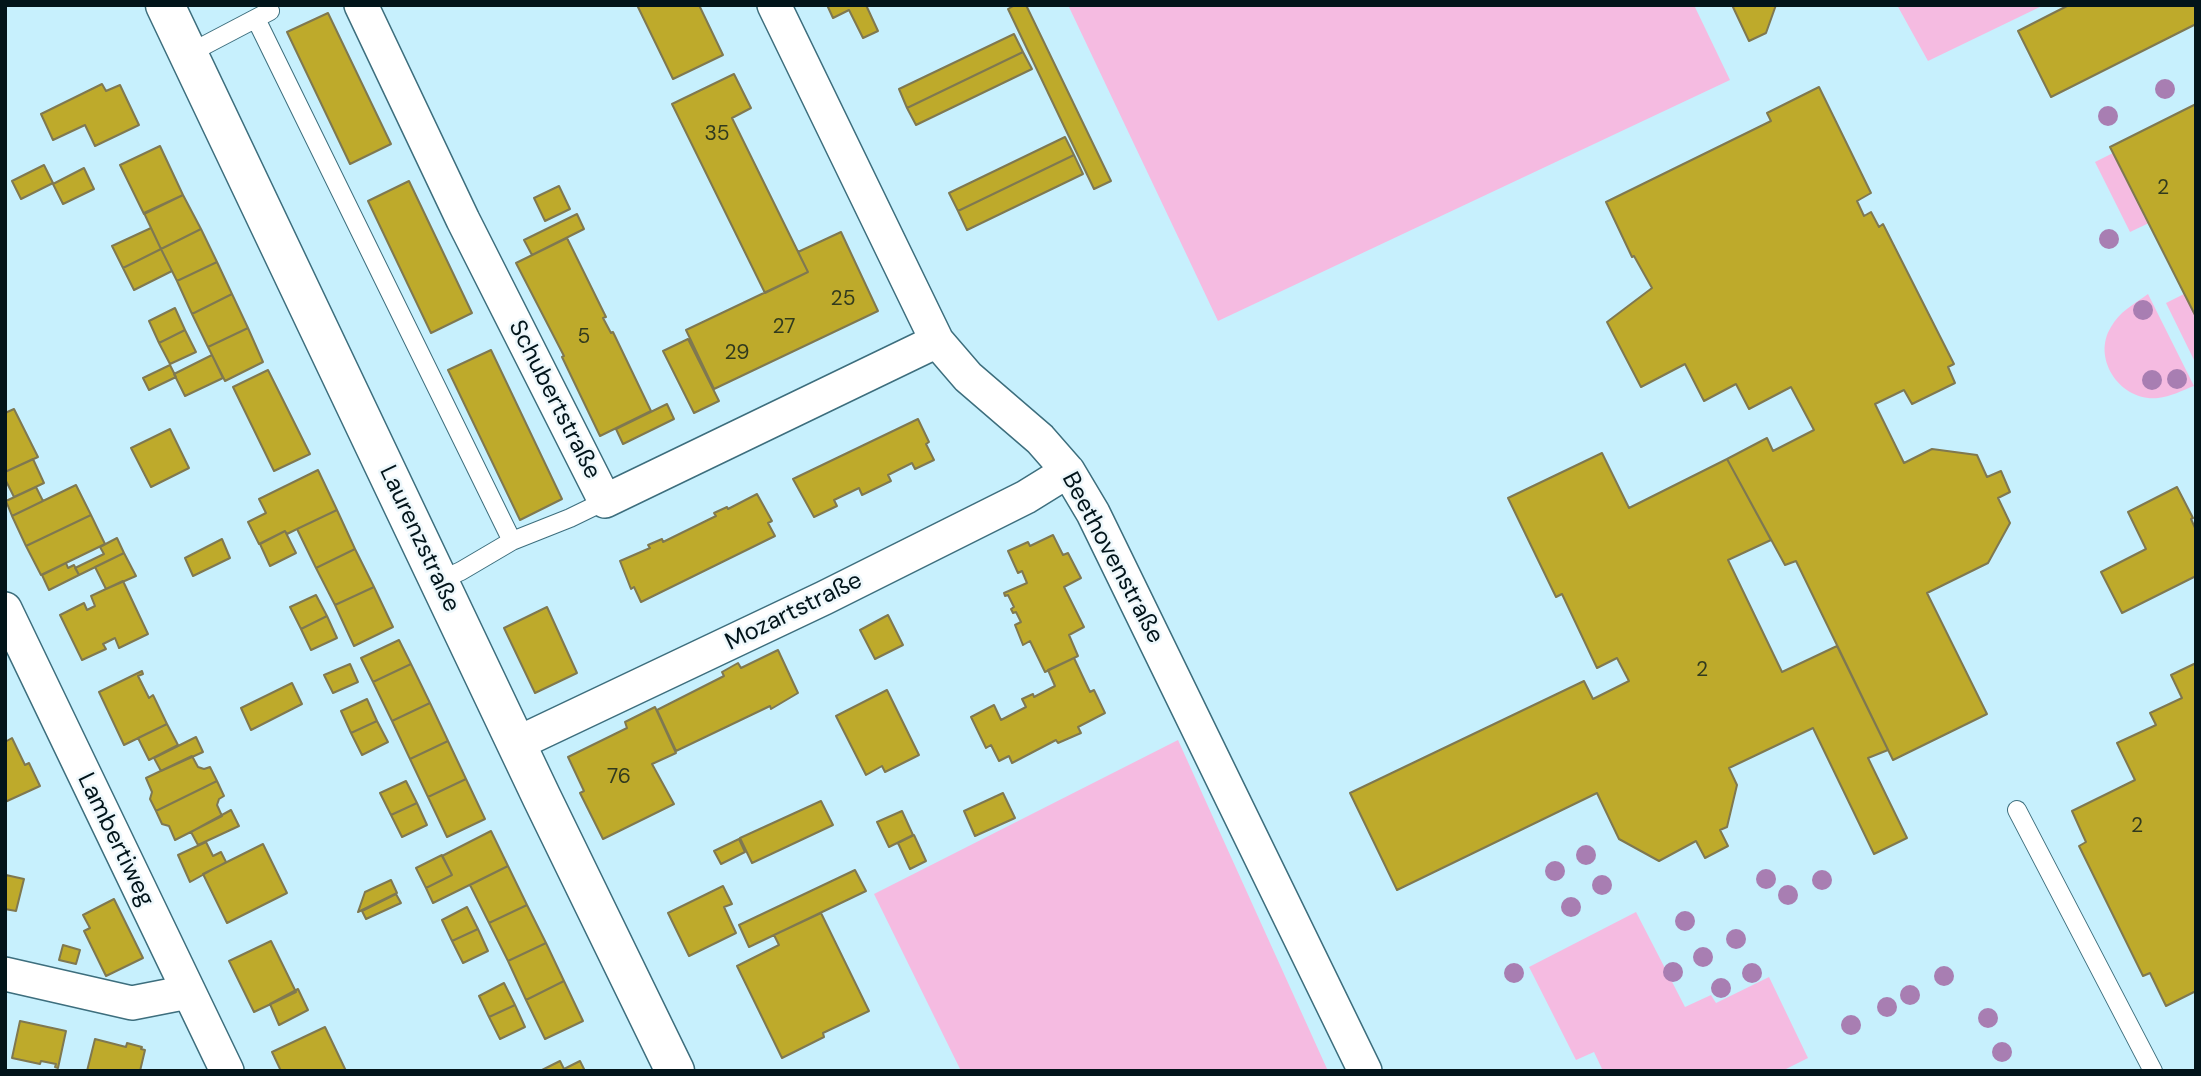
<!DOCTYPE html>
<meta charset="utf-8">
<style>
body{margin:0}
#map{position:relative;width:2201px;height:1076px;overflow:hidden;background:#c7f0fd;font-family:"DM Sans",sans-serif}
canvas{display:block}
.frame{position:absolute;inset:0;border:7px solid #02141a;pointer-events:none}
</style>
<div id="map">
<canvas width="2201" height="1076"></canvas>
<div class="frame"></div>
</div>
<script>
const ctx = document.querySelector('canvas').getContext('2d');
ctx.lineJoin = 'round';
function fillPath(path, color) { ctx.fillStyle = color; ctx.fill(path, 'evenodd'); }
function trace(path, color, width, dash) { ctx.strokeStyle = color; ctx.lineWidth = width; ctx.lineCap = dash ? 'butt' : 'round'; ctx.setLineDash(dash || []); ctx.stroke(path); }
function drawText(font, color, halo, rows, align = 'center') {
  ctx.font = font + ' "DM Sans",sans-serif'; ctx.lineWidth = 5; ctx.setLineDash([]); ctx.textBaseline = 'middle'; ctx.strokeStyle = halo; ctx.fillStyle = color; for (const [text, x, y, turn = 0] of rows) {
    ctx.save(); ctx.translate(x, y); ctx.rotate((+turn || 0) * Math.PI / 180); ctx.textAlign = isNaN(turn) ? turn : align; if (halo) ctx.strokeText(text, 0, 0); ctx.fillText(text, 0, 0); ctx.restore();
  }
}
const green = new Path2D(`
 M 1068,5 L 1694,5 L 1730,80 L 1218,321 Z
 M 1897,5 L 2044,5 L 1928,61 Z
 M 2113,153 L 2149,223 L 2130,232 L 2095,162 Z
 M 2148,294 L 2194,386 C 2183,390 2170,397 2158,398 C 2121,402 2091,359 2111,327 C 2119,312 2134,304 2148,294 Z
 M 2184,294 L 2196,317 L 2196,364 L 2166,303 Z
 M 1178,740 L 1328,1071 L 961,1071 L 874,894 Z
 M 1636,912 L 1685,1007 L 1711,995 L 1716,1003 L 1769,977 L 1808,1058 L 1782,1071 L 1603,1071 L 1594,1052 L 1576,1060 L 1529,967 Z`);
const building = new Path2D(`
 M 637,5 L 699,5 L 723,55 L 673,79 Z
 M 827,5 L 866,5 L 878,31 L 863,38 L 849,10 L 833,18 Z
 M 1015,5 L 1026,5 L 1111,181 L 1094,189 L 1008,9 Z
 M 1732,5 L 1776,5 L 1766,33 L 1749,41 Z
 M 2069,5 L 2196,5 L 2196,24 L 2051,97 L 2018,31 Z
 M 328,13 L 391,144 L 350,164 L 287,32 Z
 M 1014,34 L 1023,52 L 907,108 L 899,89 Z
 M 1023,52 L 1032,69 L 916,125 L 907,108 Z
 M 734,74 L 751,108 L 732,118 L 808,272 L 765,293 L 672,104 Z
 M 102,84 L 106,91 L 120,85 L 139,125 L 95,146 L 85,125 L 53,140 L 41,114 Z
 M 1819,87 L 1871,193 L 1857,201 L 1864,216 L 1871,212 L 1879,227 L 1883,224 L 1954,364 L 1948,367 L 1955,383 L 1912,404 L 1904,390 L 1875,404 L 1904,463 L 1932,449 L 1977,455 L 1987,477 L 2001,471 L 2010,492 L 1998,498 L 2010,523 L 1988,563 L 1927,593 L 1987,714 L 1893,760 L 1796,561 L 1785,565 L 1727,459 L 1767,438 L 1773,451 L 1814,430 L 1791,387 L 1749,409 L 1736,384 L 1704,401 L 1685,364 L 1641,387 L 1607,322 L 1652,288 L 1634,256 L 1632,257 L 1606,202 L 1771,121 L 1767,113 Z
 M 2196,104 L 2196,317 L 2110,147 Z
 M 1065,137 L 1074,155 L 958,211 L 949,193 Z
 M 160,146 L 183,195 L 144,214 L 120,165 Z
 M 1074,155 L 1083,174 L 967,230 L 958,211 Z
 M 44,165 L 53,183 L 21,199 L 12,181 Z
 M 84,168 L 94,189 L 63,204 L 53,184 Z
 M 409,181 L 472,313 L 431,333 L 368,201 Z
 M 559,186 L 570,209 L 545,221 L 534,198 Z
 M 183,195 L 201,229 L 161,249 L 144,213 Z
 M 577,214 L 584,229 L 532,255 L 524,240 Z
 M 151,228 L 161,249 L 123,268 L 112,246 Z
 M 201,229 L 217,262 L 177,281 L 161,249 Z
 M 841,232 L 878,311 L 714,389 L 686,330 L 808,272 L 798,252 Z
 M 567,238 L 606,317 L 603,318 L 611,333 L 613,332 L 651,411 L 600,436 L 562,357 L 564,356 L 516,263 Z
 M 161,249 L 172,271 L 134,290 L 123,268 Z
 M 217,262 L 232,294 L 192,314 L 177,281 Z
 M 232,294 L 248,328 L 208,347 L 192,314 Z
 M 175,308 L 185,330 L 159,343 L 149,321 Z
 M 248,328 L 263,362 L 225,381 L 208,347 Z
 M 185,330 L 196,352 L 170,364 L 159,343 Z
 M 688,339 L 719,401 L 694,413 L 663,351 Z
 M 491,350 L 562,499 L 520,520 L 448,370 Z
 M 212,355 L 223,378 L 185,396 L 174,374 Z
 M 170,365 L 176,377 L 149,390 L 143,378 Z
 M 268,370 L 310,454 L 274,471 L 233,387 Z
 M 667,404 L 674,419 L 623,444 L 616,429 Z
 M 14,409 L 38,457 L 5,472 L 5,413 Z
 M 918,419 L 929,442 L 926,444 L 934,460 L 915,469 L 912,463 L 888,475 L 891,481 L 862,495 L 859,488 L 834,500 L 837,506 L 814,517 L 793,479 Z
 M 170,429 L 189,468 L 151,487 L 131,448 Z
 M 1602,453 L 1629,508 L 1727,459 L 1771,540 L 1728,560 L 1782,672 L 1837,646 L 1888,750 L 1868,758 L 1907,838 L 1874,854 L 1813,728 L 1729,768 L 1737,785 L 1727,827 L 1720,830 L 1728,846 L 1705,858 L 1696,841 L 1659,861 L 1619,839 L 1597,793 L 1397,890 L 1350,793 L 1584,681 L 1593,699 L 1629,681 L 1617,658 L 1597,668 L 1562,594 L 1556,597 L 1508,498 Z
 M 33,459 L 44,483 L 14,497 L 5,479 L 5,472 Z
 M 318,470 L 337,510 L 297,529 L 287,534 L 285,531 L 259,544 L 248,522 L 266,513 L 259,499 Z
 M 76,485 L 91,515 L 26,546 L 12,516 Z
 M 36,487 L 43,501 L 12,516 L 6,501 Z
 M 2177,487 L 2193,518 L 2191,519 L 2196,530 L 2196,576 L 2122,613 L 2101,572 L 2146,549 L 2128,512 Z
 M 757,494 L 772,521 L 768,523 L 775,536 L 641,602 L 634,587 L 631,589 L 620,561 L 650,548 L 648,545 L 662,539 L 663,542 L 716,516 L 714,513 L 727,507 L 728,509 Z
 M 337,510 L 355,549 L 316,568 L 297,529 Z
 M 91,515 L 105,544 L 41,575 L 26,546 Z
 M 285,531 L 296,553 L 270,566 L 260,544 Z
 M 1053,535 L 1063,555 L 1068,553 L 1081,578 L 1064,587 L 1084,627 L 1069,635 L 1078,656 L 1045,672 L 1030,641 L 1023,645 L 1015,625 L 1021,622 L 1016,612 L 1013,613 L 1011,609 L 1014,607 L 1008,595 L 1005,596 L 1004,593 L 1027,583 L 1022,571 L 1018,573 L 1008,551 L 1028,542 L 1030,546 Z
 M 117,538 L 124,553 L 79,575 L 75,568 L 104,554 L 100,547 Z
 M 222,539 L 230,558 L 193,576 L 185,558 Z
 M 355,549 L 374,587 L 335,605 L 316,568 Z
 M 124,553 L 136,576 L 106,589 L 95,567 Z
 M 66,563 L 68,568 L 74,565 L 79,575 L 49,590 L 42,575 Z
 M 123,581 L 148,634 L 119,648 L 115,638 L 103,644 L 106,649 L 82,660 L 60,615 L 84,603 L 87,610 L 95,606 L 91,596 Z
 M 374,587 L 393,627 L 354,646 L 335,605 Z
 M 316,595 L 327,616 L 301,629 L 290,607 Z
 M 547,607 L 577,673 L 535,693 L 504,628 Z
 M 888,615 L 903,645 L 875,659 L 860,630 Z
 M 327,616 L 337,638 L 311,650 L 301,629 Z
 M 399,640 L 411,664 L 373,682 L 361,658 Z
 M 778,650 L 798,693 L 771,709 L 770,706 L 676,751 L 657,710 L 724,676 L 722,672 L 738,663 L 741,668 Z
 M 1074,658 L 1090,692 L 1094,690 L 1105,713 L 1078,727 L 1081,733 L 1058,743 L 1056,740 L 1012,763 L 1009,756 L 999,761 L 991,745 L 986,748 L 971,717 L 994,705 L 1001,720 L 1026,707 L 1022,699 L 1033,694 L 1034,697 L 1055,686 L 1048,670 Z
 M 2196,663 L 2196,991 L 2166,1006 L 2150,973 L 2143,976 L 2079,846 L 2086,842 L 2072,811 L 2135,780 L 2117,743 L 2156,725 L 2150,713 L 2182,698 L 2171,675 Z
 M 350,664 L 358,682 L 333,693 L 324,675 Z
 M 411,664 L 430,703 L 392,721 L 373,682 Z
 M 142,671 L 143,674 L 138,676 L 149,698 L 153,695 L 167,724 L 124,745 L 99,692 Z
 M 292,683 L 302,704 L 251,730 L 241,708 Z
 M 887,690 L 919,755 L 885,772 L 882,766 L 866,775 L 836,716 Z
 M 367,699 L 377,721 L 351,733 L 341,711 Z
 M 430,703 L 448,741 L 410,759 L 392,721 Z
 M 655,707 L 676,753 L 652,764 L 674,804 L 603,839 L 580,793 L 584,791 L 568,757 L 627,728 L 625,722 Z
 M 377,721 L 388,742 L 362,755 L 351,733 Z
 M 167,724 L 178,745 L 149,760 L 138,738 Z
 M 196,737 L 203,752 L 161,771 L 154,758 Z
 M 12,738 L 25,765 L 29,763 L 40,786 L 5,802 L 5,742 Z
 M 448,741 L 466,779 L 428,797 L 410,759 Z
 M 192,756 L 198,767 L 204,769 L 210,767 L 217,781 L 156,811 L 150,799 L 152,792 L 146,778 Z
 M 466,779 L 485,819 L 447,837 L 428,797 Z
 M 217,781 L 224,796 L 219,799 L 217,805 L 222,816 L 175,840 L 169,826 L 162,824 L 156,811 Z
 M 406,781 L 417,803 L 391,815 L 380,793 Z
 M 1003,793 L 1015,818 L 975,836 L 964,811 Z
 M 821,801 L 833,825 L 752,863 L 740,838 Z
 M 417,803 L 427,825 L 402,837 L 391,815 Z
 M 231,810 L 239,826 L 198,845 L 191,832 Z
 M 902,811 L 913,835 L 889,847 L 877,822 Z
 M 491,831 L 508,866 L 433,903 L 426,888 L 452,875 L 442,856 Z
 M 914,835 L 926,861 L 910,869 L 898,843 Z
 M 739,839 L 745,852 L 721,864 L 714,851 Z
 M 206,842 L 213,856 L 221,852 L 226,862 L 190,882 L 178,855 Z
 M 263,844 L 287,893 L 227,923 L 203,874 Z
 M 442,855 L 452,875 L 426,888 L 416,868 Z
 M 508,866 L 527,905 L 489,923 L 470,885 Z
 M 855,870 L 866,891 L 749,947 L 739,925 Z
 M 6,875 L 24,879 L 16,911 L 5,909 Z
 M 391,880 L 397,893 L 358,912 L 365,892 Z
 M 723,886 L 732,904 L 724,907 L 736,933 L 689,956 L 668,913 Z
 M 396,894 L 401,903 L 366,919 L 362,911 Z
 M 114,899 L 143,958 L 106,976 L 84,931 L 90,928 L 83,915 Z
 M 527,905 L 546,943 L 508,961 L 489,923 Z
 M 467,907 L 478,929 L 452,941 L 442,920 Z
 M 821,913 L 869,1011 L 823,1033 L 824,1037 L 782,1058 L 737,966 L 779,945 L 774,935 Z
 M 478,929 L 488,951 L 463,963 L 452,941 Z
 M 271,941 L 296,992 L 254,1012 L 229,961 Z
 M 546,943 L 564,981 L 526,1000 L 508,961 Z
 M 63,945 L 80,950 L 76,964 L 59,960 Z
 M 564,981 L 583,1021 L 545,1039 L 526,1000 Z
 M 504,983 L 515,1005 L 489,1017 L 479,996 Z
 M 298,989 L 308,1010 L 279,1025 L 270,1004 Z
 M 515,1005 L 525,1027 L 500,1039 L 489,1017 Z
 M 20,1021 L 66,1031 L 58,1068 L 55,1067 L 56,1064 L 41,1061 L 40,1064 L 12,1058 Z
 M 325,1027 L 346,1071 L 281,1071 L 272,1052 Z
 M 95,1039 L 126,1047 L 127,1043 L 142,1047 L 141,1049 L 145,1050 L 140,1071 L 87,1071 Z
 M 560,1061 L 564,1069 L 580,1061 L 585,1071 L 540,1071 Z`);
const service = new Path2D(`
 M 256,19 L 512,541
 M 188,54 L 270,11
 M 439,581 L 461,571 L 512,541 L 570,518 L 605,501
 M 2017,810 L 2153,1071`);
const minor = new Path2D(`
 M 361,5 L 463,220 L 605,501 L 937,341
 M 774,5 L 937,341 L 968,377 L 1040,439 L 1068,471 L 1093,513 L 1365,1071
 M 5,609 L 227,1071
 M 516,744 L 824,598 L 1026,497 L 1068,471
 M 5,974 L 132,1003 L 188,992`);
const tertiary = new Path2D(`
 M 165,5 L 542,798 L 675,1071`);
const trees = [
 [2165,89],
 [2108,116],
 [2109,239],
 [2143,310],
 [2177,379],
 [2152,380],
 [1586,855],
 [1555,871],
 [1766,879],
 [1822,880],
 [1602,885],
 [1788,895],
 [1571,907],
 [1685,921],
 [1736,939],
 [1703,957],
 [1673,972],
 [1514,973],
 [1752,973],
 [1944,976],
 [1721,988],
 [1910,995],
 [1887,1007],
 [1988,1018],
 [1851,1025],
 [2002,1052]
];
const numberNames = [
 ["35",717,134],
 ["2",2163,188],
 ["25",843,299],
 ["27",784,327],
 ["5",584,337],
 ["29",737,353],
 ["2",1702,670],
 ["76",619,777],
 ["2",2137,826]
];
const streetNames = [
 ["Schubertstraße",554,400,63],
 ["Laurenzstraße",419,539,65],
 ["Beethovenstraße",1112,558,62],
 ["Mozartstraße",794,612,-26],
 ["Lambertiweg",115,840,64]
];
fillPath(green, '#f5bbe1');
fillPath(building, '#beaa2b');
trace(building, '#7f7850', 2);
trace(service, '#3d6e7d', 20);
trace(minor, '#3d6e7d', 36);
trace(tertiary, '#3d6e7d', 41);
trace(service, '#fff', 18);
trace(minor, '#fff', 33);
trace(tertiary, '#fff', 38);
ctx.fillStyle = '#a87eb2';
for (const [x, y] of trees) { ctx.beginPath(); ctx.arc(x, y, 10, 0, 2 * Math.PI); ctx.fill(); }
drawText('21px', '#313a1e', null, numberNames);
drawText('24px', '#02141a', '#edf7fb', streetNames);
</script>
